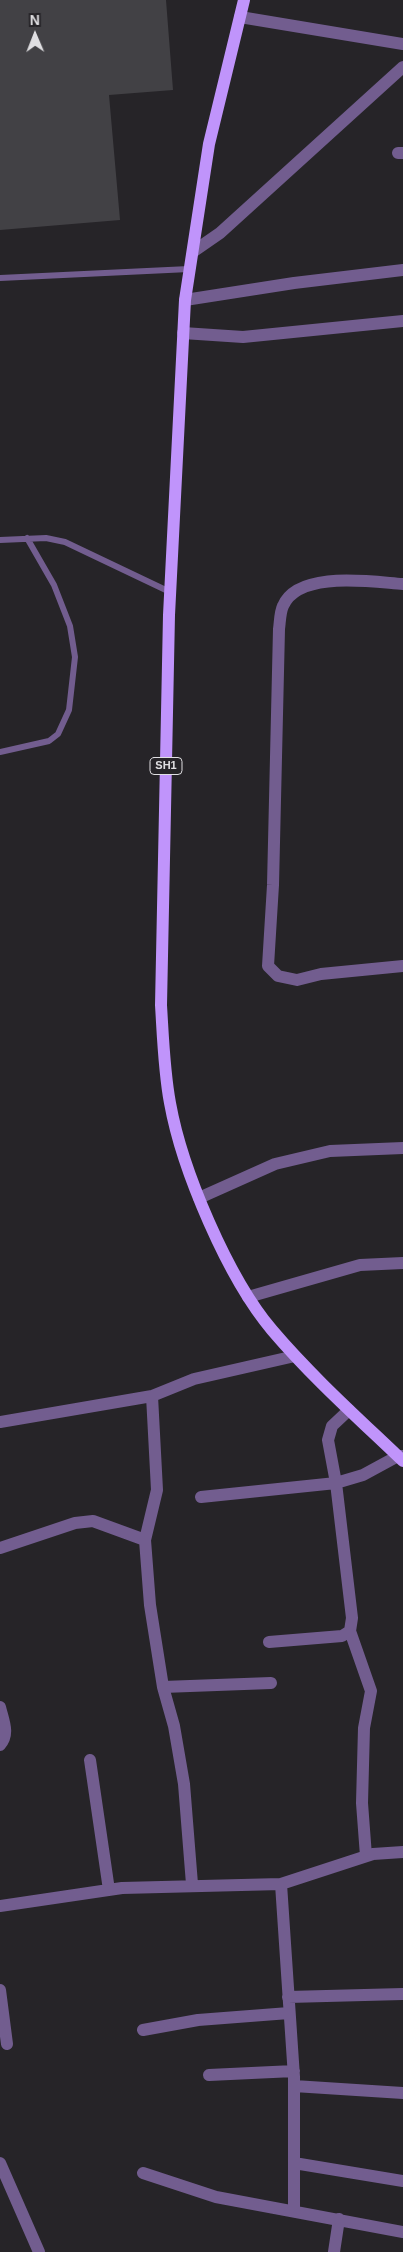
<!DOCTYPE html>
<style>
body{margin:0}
#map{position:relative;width:403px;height:2252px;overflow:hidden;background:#262428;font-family:Helvetica,sans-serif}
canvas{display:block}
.north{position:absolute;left:10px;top:10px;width:50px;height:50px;-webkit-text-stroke:4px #262428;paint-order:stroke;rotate:359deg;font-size:14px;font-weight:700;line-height:20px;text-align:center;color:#e0dfe2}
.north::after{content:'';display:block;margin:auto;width:18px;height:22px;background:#e0dfe2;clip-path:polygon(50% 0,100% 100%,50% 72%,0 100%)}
</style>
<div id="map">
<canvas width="403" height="2252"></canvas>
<div class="north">N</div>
</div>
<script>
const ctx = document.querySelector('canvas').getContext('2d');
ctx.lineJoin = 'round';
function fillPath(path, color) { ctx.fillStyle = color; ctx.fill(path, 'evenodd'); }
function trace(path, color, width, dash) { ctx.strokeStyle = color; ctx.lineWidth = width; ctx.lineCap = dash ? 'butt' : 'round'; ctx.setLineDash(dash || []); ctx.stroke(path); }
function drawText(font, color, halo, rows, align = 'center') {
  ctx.font = font + ' Helvetica,sans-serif'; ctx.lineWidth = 4.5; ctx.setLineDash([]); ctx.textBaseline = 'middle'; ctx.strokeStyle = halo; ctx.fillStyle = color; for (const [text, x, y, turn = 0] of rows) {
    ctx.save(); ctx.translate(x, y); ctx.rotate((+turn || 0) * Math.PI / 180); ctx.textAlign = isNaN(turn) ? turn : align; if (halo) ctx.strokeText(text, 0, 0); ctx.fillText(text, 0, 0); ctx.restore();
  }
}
const building = new Path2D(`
 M 0,0 L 166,0 L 173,90 L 109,95 L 120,220 L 0,230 Z`);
const service = new Path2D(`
 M 0,278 L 189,269
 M 0,540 L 46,538 L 65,542 L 170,592
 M 0,752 L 49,741 L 58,734 L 69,710 L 75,657 L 70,626 L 54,585 L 27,538`);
const minor = new Path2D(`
 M 240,17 L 403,44
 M 398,153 L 403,153
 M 194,251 L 220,233 L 403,67
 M 185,300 L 294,283 L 403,270
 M 183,333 L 243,337 L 403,321
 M 403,584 C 372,582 298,570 283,606 C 280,612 280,622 279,629 L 273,885 L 268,966 L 278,976 L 297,980 L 321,974 L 403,966
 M 199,1198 L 275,1164 L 330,1151 L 403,1148
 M 248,1297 L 360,1265 L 403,1263
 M 152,1396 L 157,1490 L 145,1540 L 150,1605 L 163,1687 L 174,1726 L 184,1784 L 192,1884
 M 0,1422 L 152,1396 L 194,1379 L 295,1356
 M 201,1497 L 336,1483 L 363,1475 L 398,1456 L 403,1456
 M 0,1548 L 75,1523 L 93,1521 L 145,1540
 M 350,1631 L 371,1691 L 364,1728 L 362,1803 L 366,1856
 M 269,1642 L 342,1636 L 350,1631 L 352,1618 L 336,1483 L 328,1440 L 332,1426 L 349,1410
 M 163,1687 L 271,1683
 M 0,1707 C 3,1720 10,1734 0,1745
 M 90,1760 L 109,1890
 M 281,1884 L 294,2077 L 294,2211
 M 0,1906 L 122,1888 L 281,1884 L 373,1854 L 403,1852
 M 0,1990 L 7,2044
 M 288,1997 L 403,1994
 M 143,2030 L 198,2020 L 289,2013
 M 209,2075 L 294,2071
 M 294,2086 L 403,2093
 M 0,2163 L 39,2252
 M 294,2163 L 403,2181
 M 143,2173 L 216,2197 L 403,2232
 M 334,2252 L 339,2219`);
const primary = new Path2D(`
 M 244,0 L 209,144 L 185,300 L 169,615 L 161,1005 C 163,1037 164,1071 170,1103 C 182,1170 228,1278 272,1330 C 312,1377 358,1418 403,1461`);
const shields = [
 [166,766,32]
];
const shieldNames = [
 ["SH1",166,766]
];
fillPath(building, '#424145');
trace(service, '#725d8f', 6);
trace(minor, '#725d8f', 12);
trace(primary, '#c094fb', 12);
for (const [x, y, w] of shields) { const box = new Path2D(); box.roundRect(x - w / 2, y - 8.5, w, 17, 4); ctx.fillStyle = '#262428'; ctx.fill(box); trace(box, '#e0dfe2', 1); }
drawText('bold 11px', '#e0dfe2', null, shieldNames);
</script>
